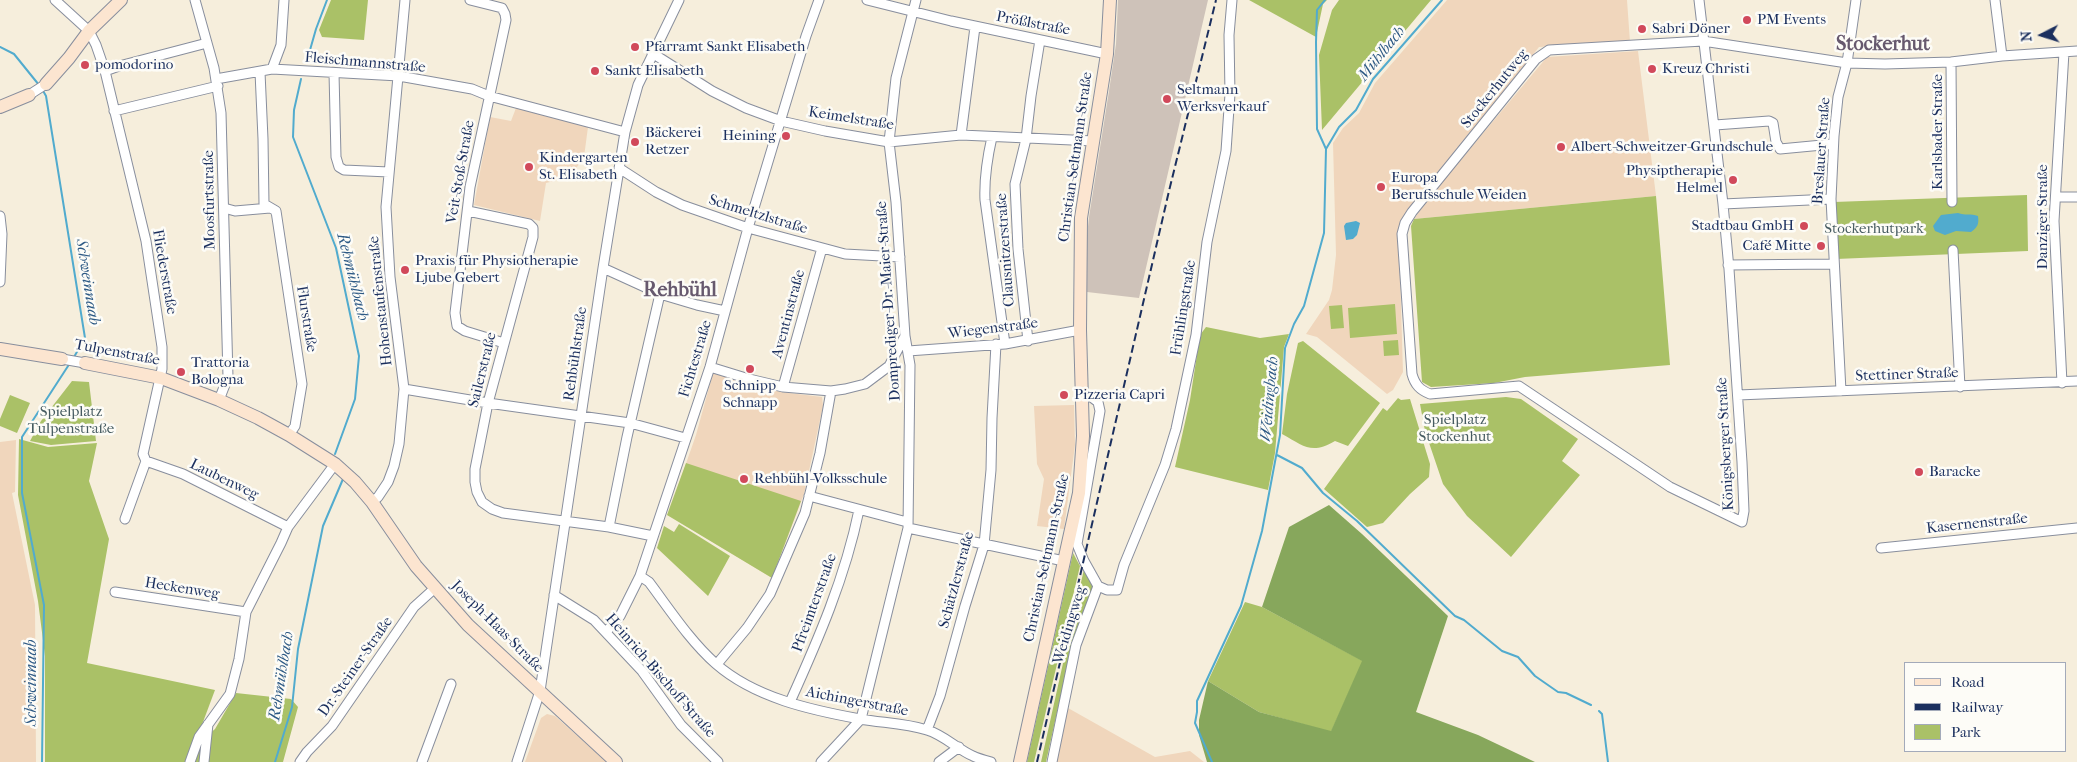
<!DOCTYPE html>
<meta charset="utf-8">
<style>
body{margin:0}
#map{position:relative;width:2077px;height:762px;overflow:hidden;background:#f6eedc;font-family:"IM FELL French Canon",serif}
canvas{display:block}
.legend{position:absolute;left:1904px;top:662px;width:162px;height:90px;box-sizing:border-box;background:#fdfcf7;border:1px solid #a3aaba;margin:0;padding:6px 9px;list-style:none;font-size:15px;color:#1b2f5e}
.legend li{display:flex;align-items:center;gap:10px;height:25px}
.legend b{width:25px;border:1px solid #a3aaba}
.north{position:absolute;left:2017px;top:10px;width:50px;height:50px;-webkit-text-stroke:4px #fdfcf7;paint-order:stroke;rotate:265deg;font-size:14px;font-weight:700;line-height:20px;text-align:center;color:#1b2f5e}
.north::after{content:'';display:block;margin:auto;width:18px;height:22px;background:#1b2f5e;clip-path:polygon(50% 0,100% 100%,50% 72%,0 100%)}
</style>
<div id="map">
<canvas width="2077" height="762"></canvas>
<ul class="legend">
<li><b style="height:6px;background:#fce5d0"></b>Road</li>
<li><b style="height:6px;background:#1b2f5e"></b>Railway</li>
<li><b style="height:14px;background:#aac167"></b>Park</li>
</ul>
<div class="north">N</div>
</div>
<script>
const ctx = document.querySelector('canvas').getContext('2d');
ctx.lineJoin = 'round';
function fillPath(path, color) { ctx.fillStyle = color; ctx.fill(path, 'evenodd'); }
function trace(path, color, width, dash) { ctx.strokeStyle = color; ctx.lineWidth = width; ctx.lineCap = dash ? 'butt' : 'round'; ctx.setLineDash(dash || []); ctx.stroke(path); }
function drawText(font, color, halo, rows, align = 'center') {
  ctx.font = font + ' "IM FELL French Canon",serif'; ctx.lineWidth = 5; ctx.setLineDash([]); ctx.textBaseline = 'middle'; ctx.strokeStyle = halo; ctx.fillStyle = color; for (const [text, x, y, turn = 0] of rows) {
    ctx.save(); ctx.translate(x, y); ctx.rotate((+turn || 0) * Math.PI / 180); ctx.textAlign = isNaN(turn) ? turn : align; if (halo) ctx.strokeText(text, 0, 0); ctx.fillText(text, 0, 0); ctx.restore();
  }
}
const built = new Path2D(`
 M 1447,0 L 1627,0 L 1630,42 L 1539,47 L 1451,158 L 1399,240 L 1403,372 L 1393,390 L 1387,394 L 1317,337 L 1306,334 L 1329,300 L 1332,290 L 1336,255 L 1333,143 L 1343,128 L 1359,113 L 1375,83 Z
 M 1638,51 L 1656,196 L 1414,219 L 1427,200 L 1547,57 Z
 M 516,108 L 588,127 L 584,157 L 570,177 L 546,183 L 540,221 L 474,205 L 490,117 L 511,121 Z
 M 713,373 L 781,392 L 822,397 L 823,406 L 804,494 L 772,578 L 668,515 L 696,435 Z
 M 1074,405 L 1075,445 L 1064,529 L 1037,526 L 1044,479 L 1037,464 L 1034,406 Z
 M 16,440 L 15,492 L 12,493 L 35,605 L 36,762 L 0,762 L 0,442 Z
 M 1068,708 L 1155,757 L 1190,751 L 1204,762 L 1056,762 Z
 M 547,714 L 555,716 L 607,762 L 525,762 L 541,718 Z`);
const industrial = new Path2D(`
 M 1118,0 L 1208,0 L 1139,298 L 1087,292 L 1086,245 L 1089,217 L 1109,91 L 1116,44 Z`);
const green = new Path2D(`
 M 331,0 L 368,0 L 364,40 L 322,37 L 319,30 Z
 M 1249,0 L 1327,0 L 1323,4 L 1316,37 Z
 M 1339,0 L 1431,0 L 1322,130 L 1319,55 L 1332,10 Z
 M 2027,195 L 2028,251 L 1836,259 L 1834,202 Z
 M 1656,196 L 1670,365 L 1525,377 L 1494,383 L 1431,387 L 1422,382 L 1411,226 L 1414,219 Z
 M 1395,304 L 1397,334 L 1350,338 L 1348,308 Z
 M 1342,305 L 1344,328 L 1331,329 L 1329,306 Z
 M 1206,327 L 1260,338 L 1289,334 L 1284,347 L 1275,453 L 1268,490 L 1175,467 L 1190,400 L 1200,335 Z
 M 1398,340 L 1399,355 L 1384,356 L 1383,341 Z
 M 1303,341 L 1380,403 L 1348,446 L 1335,441 C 1311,455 1304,446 1282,434 L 1287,394 L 1298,343 Z
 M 72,381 L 89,382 L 96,441 L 51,445 L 30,441 L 41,421 Z
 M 10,395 L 30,403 L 17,433 L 0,426 L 0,419 Z
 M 1506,397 L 1521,399 L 1578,439 L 1562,461 L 1580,475 L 1511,557 L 1467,516 L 1443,484 L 1425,431 L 1420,404 Z
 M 1398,398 L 1401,400 L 1410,399 L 1430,464 L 1429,477 L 1410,494 L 1383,523 L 1367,527 L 1324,489 L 1383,408 L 1387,411 Z
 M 19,439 L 48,447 L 97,443 L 89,481 L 109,539 L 87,663 L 215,690 L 188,762 L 45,762 L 45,656 L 38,601 L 18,495 Z
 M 686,463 L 801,501 L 772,578 L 667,515 Z
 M 679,524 L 730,556 L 708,596 L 657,548 L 664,526 L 674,532 Z
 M 1073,553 L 1080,566 L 1034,762 L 1027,762 Z
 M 1084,569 L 1092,583 L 1094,592 L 1072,645 L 1046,762 L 1041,762 Z
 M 1245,602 L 1262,607 L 1363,661 L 1331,732 L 1259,712 L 1208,681 Z
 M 236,693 L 291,699 L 298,707 L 283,762 L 193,762 L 200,742 L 215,729 Z`);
const forest = new Path2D(`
 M 1329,505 L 1362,534 L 1448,616 L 1416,712 L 1478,735 L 1535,762 L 1207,762 L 1199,735 L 1199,720 L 1208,681 L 1259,712 L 1331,731 L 1362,661 L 1262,607 L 1289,527 Z`);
const water = new Path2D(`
 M 1958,213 C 1965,216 1971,213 1978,216 C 1979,224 1978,227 1971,232 L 1956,231 L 1945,235 L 1935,231 L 1933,226 L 1941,215 Z
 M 1356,221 L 1360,223 L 1357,235 L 1353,239 L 1346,240 L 1344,226 L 1346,223 Z`);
const stream = new Path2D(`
 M 0,47 L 14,54 L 39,85
 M 308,57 L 316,29 L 327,0
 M 301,79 L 294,110 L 293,137 L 336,248 L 359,356 L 355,399 L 335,454
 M 42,89 L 46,96 L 85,338 L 74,357
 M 1326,149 L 1339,127 L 1356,110 L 1373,79 L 1442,0
 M 1277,455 L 1302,468 L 1323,493 L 1357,521 L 1455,616 L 1464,620 L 1502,651 L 1518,657 L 1535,676 L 1558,692 L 1566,693 L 1591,705
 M 1599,711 L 1602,714 L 1608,762
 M 42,762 L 44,605 L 22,493 L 22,437 L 70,363
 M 275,762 L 292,707 L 298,649 L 323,526 L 343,479
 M 1212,762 L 1195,723 L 1197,712 L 1197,701 L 1241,606 L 1262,531 L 1280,435 L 1285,348 L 1294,324 L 1304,306 L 1324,233 L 1326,149 L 1317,129 L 1316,42 L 1317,10 L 1325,0`);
const street = new Path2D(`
 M 55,0 L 89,31 L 96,45 L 105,71 L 146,241 L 162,347 L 162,369 L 143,454 L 146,461 L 125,519
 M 195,0 L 214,68 L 221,113 L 228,377 L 219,400
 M 470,0 L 502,8 L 505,14 L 506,20 L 470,187 L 455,313 L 457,326 L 465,331 L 504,343
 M 867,0 L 951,21 L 1107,54
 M 1699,0 L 1723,204 L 1729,269 L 1742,462 L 1744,511 L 1742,522 L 1670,487 L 1519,386 L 1430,394 C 1420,390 1415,385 1412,374 L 1402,234 L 1405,223 L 1412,212 L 1536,59 L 1549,50 L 1703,41 L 1847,63 L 1885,64 L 1951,62 L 2002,56 L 2077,51
 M 1995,0 L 2002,56
 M 652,53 L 712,91 L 746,108 L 781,121 L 825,131 L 889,142 L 961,135 L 1094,141
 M 1951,62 L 1952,202
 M 272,69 L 281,45 L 284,0
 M 105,71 L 119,66 L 207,43
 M 260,72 L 263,139 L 264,204 L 276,211 L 302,384 L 295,426 L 289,435
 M 334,73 L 336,157 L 339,167 L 344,170 L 389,172
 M 216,79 L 272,69 L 399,76 L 472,89 L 489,96 L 625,132
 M 29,95 L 46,84
 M 114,111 L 218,86
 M 1715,125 L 1769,121 L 1773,123 L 1776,142 L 1780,149 L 1833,144
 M 961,135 L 975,27
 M 992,137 C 987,159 984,178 985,200 L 1005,344
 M 619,168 L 656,192 L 682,205 L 748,228 L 845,254 L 900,257
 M 2056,197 L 2077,197
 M 1723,204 L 1831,199
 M 224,208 L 235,211 L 270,208
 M 468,211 L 529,224 L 533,228 L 533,237 L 488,403 L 475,469 L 475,482 L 477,492 L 482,502 L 492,509 L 503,513 L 609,527 L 653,536
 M 0,216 L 2,234 L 0,282
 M 1953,250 L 1960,387
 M 1728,265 L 1834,264
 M 603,268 L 660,294 L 697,305 L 725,311
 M 1028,341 L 1018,249 L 1015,184 L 1026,139 L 1031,96 L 1040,40
 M 908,351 L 1005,344 L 1080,330
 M 62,359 L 85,363
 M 710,367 L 749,379 L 783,387 L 831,391 L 845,389 L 865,384 L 889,366 L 905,336
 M 2062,383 L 2054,221 L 2064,52
 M 783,387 L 822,248
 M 404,389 L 488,403 L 630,423 L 685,438
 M 1841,391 L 1831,199 L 1834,136 L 1838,97 L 1847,63 L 1856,0
 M 1738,395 L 2077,381
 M 146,461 L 183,474 L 288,527
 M 809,496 L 907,522
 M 372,502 L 378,497 L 388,482 L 394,466 L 399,444 L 404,389 L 390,277 L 386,207 L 405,0
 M 609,527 L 627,437 L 660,294
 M 908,528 L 1064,561
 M 1881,548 L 2077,528
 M 640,576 L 649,582 C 670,610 690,641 716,664 C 755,698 811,710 860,719 C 882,723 905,723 927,730 C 944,735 957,749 973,756 C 979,759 985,760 991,762
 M 1098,586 L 1107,590 L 1117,590 L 1124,565 L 1165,465 L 1176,429 L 1196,335 L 1207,242 L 1226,151 L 1230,94 L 1229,35 L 1232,0
 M 115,592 L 246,612
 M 554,595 L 594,620 L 642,671 L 681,725 L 718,762
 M 606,632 L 620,616 L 640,576 L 710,367 L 748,228 L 806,36 L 819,0
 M 717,664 L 747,628 L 770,594 L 805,513 L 820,453 L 831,391
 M 790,702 C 818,640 845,578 859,510
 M 927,730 L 940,696 L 965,606 L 984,545 L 991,470 L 992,418 L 996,344
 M 190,762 L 199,737 L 230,694 L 239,659 L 246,612 L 281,543 L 288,527 L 335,464
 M 204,762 L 208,724
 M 300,762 L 307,752 L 332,726 L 414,607 L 435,588
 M 422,762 L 451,684
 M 517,762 L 540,691 L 603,268 L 625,132 L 638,85 L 679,0
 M 821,762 L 861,719 L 908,528 L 910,365 L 905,336 L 896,202 L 889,142 L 896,78 L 916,0
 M 939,762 L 959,747
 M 1052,762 L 1076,645 L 1098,586 L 1084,561 L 1077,544 L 1100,411 L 1098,402 L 1090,396 L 1081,398`);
const secondary = new Path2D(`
 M 46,84 L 69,58 L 89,31 L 121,0
 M 0,107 L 29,95
 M 0,349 L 62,359
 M 85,363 L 161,378 L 219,400 L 258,418 L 289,435 L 335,464 L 355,482 L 372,502 L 416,566 L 468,625 L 616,762
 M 1020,762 L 1079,493 L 1083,436 L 1080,330 L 1081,218 L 1107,54 L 1110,0`);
const rail = new Path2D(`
 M 1037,762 L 1169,191 L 1216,0`);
const markers = [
 [1747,20,5,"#d1495b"],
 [1642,29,5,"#d1495b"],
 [635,47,5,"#d1495b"],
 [85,65,5,"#d1495b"],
 [1652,69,5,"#d1495b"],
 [595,71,5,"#d1495b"],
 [1167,99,5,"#d1495b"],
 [786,136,5,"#d1495b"],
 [635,142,5,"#d1495b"],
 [1561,147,5,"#d1495b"],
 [529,167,5,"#d1495b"],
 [1733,180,5,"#d1495b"],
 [1381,187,5,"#d1495b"],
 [1804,226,5,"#d1495b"],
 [1821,246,5,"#d1495b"],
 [405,270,5,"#d1495b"],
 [750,369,5,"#d1495b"],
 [181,372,5,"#d1495b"],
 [1064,395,5,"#d1495b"],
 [1919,472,5,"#d1495b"],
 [744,479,5,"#d1495b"]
];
const poiNames = [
 ["PM Events",1757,20],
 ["Sabri Döner",1652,29],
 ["Pfarramt Sankt Elisabeth",645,47],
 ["pomodorino",95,65],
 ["Kreuz Christi",1662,69],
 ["Sankt Elisabeth",605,71],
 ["Seltmann",1177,90],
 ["Werksverkauf",1177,107],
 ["Bäckerei",645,133],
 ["Retzer",645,150],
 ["Heining",776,136,"right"],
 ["Albert-Schweitzer-Grundschule",1571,147],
 ["Kindergarten",539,158],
 ["St. Elisabeth",539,175],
 ["Physiptherapie",1723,171,"right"],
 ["Helmel",1723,188,"right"],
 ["Europa",1391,178],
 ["Berufsschule Weiden",1391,195],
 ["Stadtbau GmbH",1794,226,"right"],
 ["Café Mitte",1811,246,"right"],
 ["Praxis für Physiotherapie",415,261],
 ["Ljube Gebert",415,278],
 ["Trattoria",191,363],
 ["Bologna",191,380],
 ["Schnipp",750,386,"center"],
 ["Schnapp",750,403,"center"],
 ["Pizzeria Capri",1074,395],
 ["Baracke",1929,472],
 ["Rehbühl-Volksschule",754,479]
];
const streetNames = [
 ["Prößlstraße",1033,24,11],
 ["Fleischmannstraße",365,63,5],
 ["Stockerhutweg",1495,89,-51],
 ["Keimelstraße",851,119,9],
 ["Karlsbader Straße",1938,132,-90],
 ["Breslauer Straße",1822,151,-86],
 ["Christian-Seltmann-Straße",1076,157,-82],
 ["Veit-Stoß-Straße",461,172,-80],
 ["Moosfurtstraße",210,200,-91],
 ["Schmeltzlstraße",758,215,17],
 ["Danziger Straße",2043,217,-90],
 ["Clausnitzerstraße",1006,250,-94],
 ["Fliederstraße",164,272,80],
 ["Hohenstaufenstraße",381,301,-96],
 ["Domprediger-Dr.-Maier-Straße",889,301,-94],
 ["Frühlingstraße",1184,308,-81],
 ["Aventinstraße",789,314,-75],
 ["Flurstraße",306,319,81],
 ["Wiegenstraße",993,329,-7],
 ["Tulpenstraße",117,353,11],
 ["Rehbühlstraße",576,354,-82],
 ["Fichtestraße",696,359,-73],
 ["Sailerstraße",483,370,-76],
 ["Stettiner Straße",1907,375,-2],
 ["Königsberger Straße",1726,444,-93],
 ["Laubenweg",224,480,26],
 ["Kasernenstraße",1977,524,-6],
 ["Christian-Seltmann-Straße",1047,558,-78],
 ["Schätzlerstraße",957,580,-75],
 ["Heckenweg",182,589,9],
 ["Pfreimterstraße",815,603,-70],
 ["Weidingweg",1070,625,-73],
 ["Joseph-Haas-Straße",497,627,45],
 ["Dr.-Steiner-Straße",356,667,-55],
 ["Heinrich-Bischoff-Straße",660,676,49],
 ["Aichingerstraße",857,702,11]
];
const parkNames = [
 ["Stockerhutpark",1874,229],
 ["Spielplatz",71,412],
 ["Tulpenstraße",71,429],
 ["Spielplatz",1455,420],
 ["Stockenhut",1455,437]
];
const waterNames = [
 ["Mühlbach",1382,54,-51],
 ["Rehmühlbach",352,277,76],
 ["Schweinnaab",87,282,81],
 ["Weidingbach",1270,399,-85],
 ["Rehmühlbach",282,676,-81],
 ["Schweinnaab",32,683,-90]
];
const districtNames = [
 ["Stockerhut",1883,45],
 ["Rehbühl",680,291]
];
fillPath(built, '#f0d6bc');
fillPath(industrial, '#cec2b9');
fillPath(green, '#aac167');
fillPath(forest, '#87a75c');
fillPath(water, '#51abce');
trace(stream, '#51abce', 2);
trace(street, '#888e9d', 11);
trace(secondary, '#888e9d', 14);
trace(street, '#fff', 9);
trace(secondary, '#fce5d0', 12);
trace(rail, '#1b2f5e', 2, [8, 4]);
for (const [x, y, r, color] of markers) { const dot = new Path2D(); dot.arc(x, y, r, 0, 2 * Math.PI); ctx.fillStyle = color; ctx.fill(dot); trace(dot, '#fdfcf7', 2); }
drawText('15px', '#1b2f5e', '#fdfcf7', poiNames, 'left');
drawText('15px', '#1b2f5e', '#fdfcf7', streetNames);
drawText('15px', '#465b61', '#fdfcf7', parkNames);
drawText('italic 16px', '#2e5a85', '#fdfcf7', waterNames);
drawText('bold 20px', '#67596e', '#fdfcf7', districtNames);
</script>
